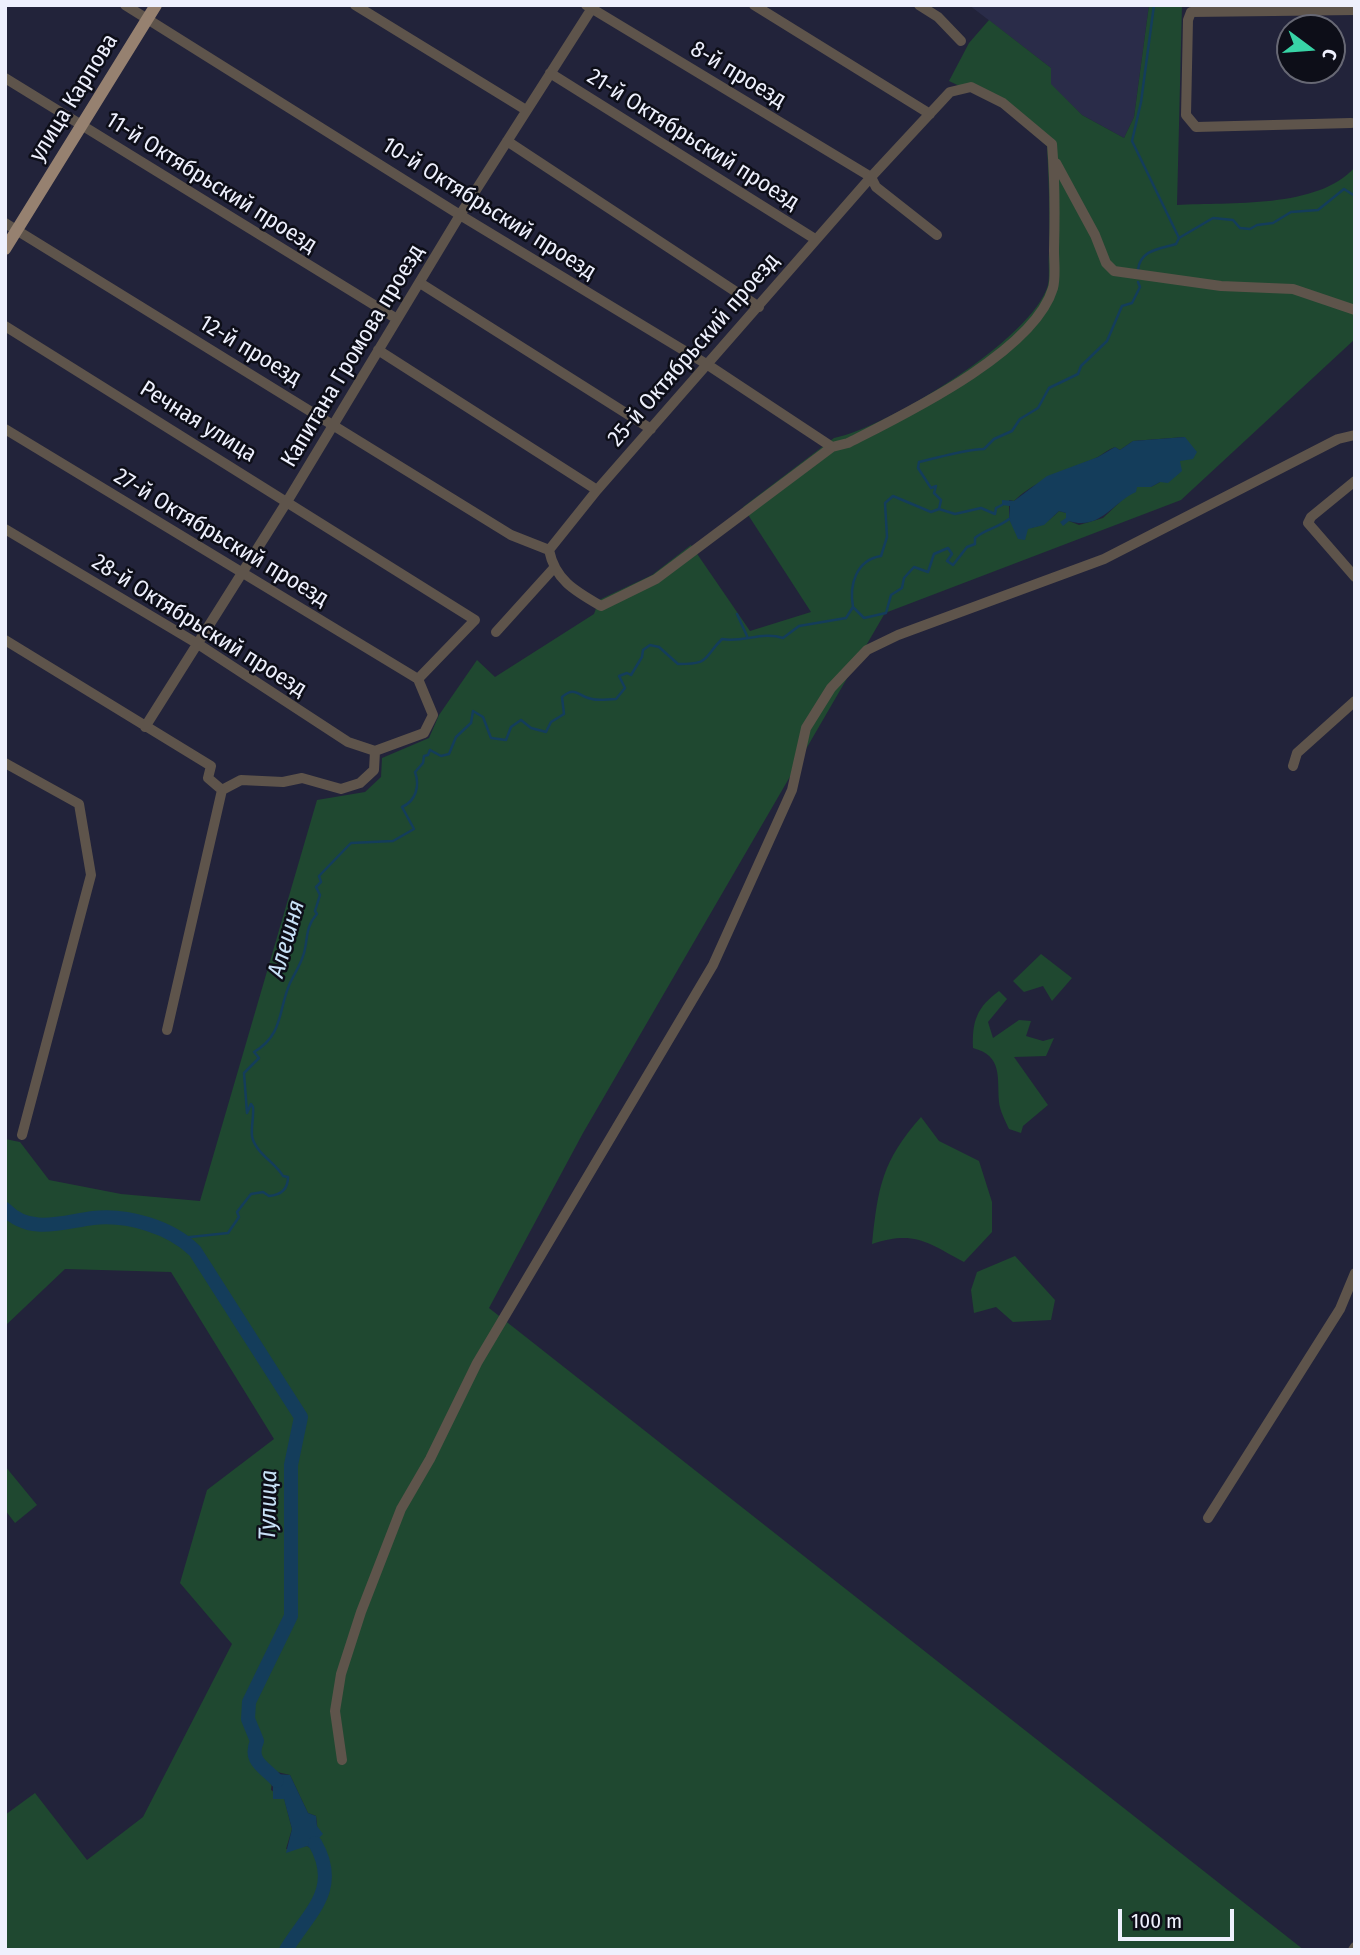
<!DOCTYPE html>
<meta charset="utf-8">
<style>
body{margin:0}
#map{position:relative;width:1360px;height:1955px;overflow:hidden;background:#22233a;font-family:"Fira Sans Condensed",sans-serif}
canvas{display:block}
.frame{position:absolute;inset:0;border:7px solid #eef0fd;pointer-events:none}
.north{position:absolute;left:1276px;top:14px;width:70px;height:70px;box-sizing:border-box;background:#0d0e18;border:2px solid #676874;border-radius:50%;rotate:106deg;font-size:19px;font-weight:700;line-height:28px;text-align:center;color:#eef0fd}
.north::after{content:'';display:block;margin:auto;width:24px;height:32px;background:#38d4a6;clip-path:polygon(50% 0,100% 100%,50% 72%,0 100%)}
.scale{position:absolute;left:1118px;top:1909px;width:116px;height:32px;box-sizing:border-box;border:4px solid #eef0fd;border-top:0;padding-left:9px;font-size:21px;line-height:24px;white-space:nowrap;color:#eef0fd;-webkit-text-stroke:5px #0d0e18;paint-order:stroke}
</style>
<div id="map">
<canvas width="1360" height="1955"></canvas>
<div class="frame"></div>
<div class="north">С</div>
<div class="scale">100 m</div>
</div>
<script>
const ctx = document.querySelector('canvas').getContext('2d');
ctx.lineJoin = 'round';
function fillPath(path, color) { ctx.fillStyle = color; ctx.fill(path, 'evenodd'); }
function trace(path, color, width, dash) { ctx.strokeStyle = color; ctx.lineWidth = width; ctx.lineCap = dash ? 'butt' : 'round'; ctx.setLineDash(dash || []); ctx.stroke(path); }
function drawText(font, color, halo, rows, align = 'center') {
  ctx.font = font + ' "Fira Sans Condensed",sans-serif'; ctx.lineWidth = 5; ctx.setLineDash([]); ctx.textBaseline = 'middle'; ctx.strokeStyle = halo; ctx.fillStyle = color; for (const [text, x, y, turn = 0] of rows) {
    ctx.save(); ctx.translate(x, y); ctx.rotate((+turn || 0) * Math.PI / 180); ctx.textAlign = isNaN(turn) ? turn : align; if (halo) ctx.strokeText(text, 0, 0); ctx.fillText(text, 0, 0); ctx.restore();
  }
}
const built = new Path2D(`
 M 969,5 L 1149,5 L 1134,117 L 1124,138 L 1082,115 L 1050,84 L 1051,68 Z`);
const green = new Path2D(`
 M 1149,5 L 1182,5 L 1177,205 C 1229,202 1319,209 1355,167 L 1355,339 L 1181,500 L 885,613 L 583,1133 L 489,1308 L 1304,1950 L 9,1950 L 5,1945 L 5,1815 L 35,1793 L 87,1860 L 143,1817 L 232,1644 L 180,1583 L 207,1490 L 274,1439 L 171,1272 L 65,1269 L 5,1326 L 5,1139 L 20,1142 L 49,1180 L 121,1194 L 200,1201 L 317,800 L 365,792 L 381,777 L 382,758 L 429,738 L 439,715 L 477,660 L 495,677 L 594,614 L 599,600 L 652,575 L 691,545 L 750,631 L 811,612 L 743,507 L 834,438 C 886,428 1033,339 1048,285 C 1050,276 1048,263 1049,253 C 1050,217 1049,182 1047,146 L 1001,106 L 949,81 L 969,43 L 989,20 L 1051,68 L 1051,84 L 1082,115 L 1124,138 L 1134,117 ZM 1185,437 L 1180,461 L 1160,482 L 1151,487 L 1136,487 L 1103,518 L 1079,525 L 1069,521 L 1066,513 L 1059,511 C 1044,526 1035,530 1014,527 L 1009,519 L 1009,500 L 1014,501 C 1037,479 1066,471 1096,458 C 1102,455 1107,450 1115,447 L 1120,450 L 1133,441 ZM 273,1771 L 290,1775 L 308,1813 L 316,1816 L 319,1842 L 324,1849 L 316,1852 L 307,1846 L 286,1849 L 292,1829 L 284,1798 L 271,1790 Z
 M 1041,954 L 1072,978 L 1052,1001 L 1043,986 L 1024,992 L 1013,981 Z
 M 999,991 L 1007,999 L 988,1022 L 993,1038 L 1019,1020 L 1031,1021 L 1026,1036 L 1043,1041 L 1054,1038 L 1046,1056 L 1014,1057 L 1048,1105 L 1023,1126 L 1021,1133 L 1009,1129 C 1005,1120 1000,1111 999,1102 C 997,1077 1003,1056 973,1048 C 972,1021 977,1007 999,991 Z
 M 921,1117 L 939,1141 L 979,1161 L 992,1202 L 992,1232 L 964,1262 C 927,1242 914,1230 872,1244 C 878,1187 882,1161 921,1117 Z
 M 1015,1256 L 1055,1300 L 1051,1320 L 1013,1322 L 996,1307 L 974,1313 L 971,1290 L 977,1272 Z
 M 5,1466 L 37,1505 L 15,1523 L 5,1510 Z`);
const water = new Path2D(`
 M 1185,437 L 1197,452 L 1193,459 L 1180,461 L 1182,471 L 1168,483 L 1160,482 L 1151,487 L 1137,487 L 1136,492 C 1113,502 1100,531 1069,521 L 1063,526 L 1060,522 L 1066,518 L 1066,513 L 1059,511 L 1044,525 L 1028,529 L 1025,540 L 1018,539 L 1009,519 L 1010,506 L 1002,505 L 1002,500 L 1014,501 L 1047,476 L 1098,457 L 1115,447 L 1120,450 L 1133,441 Z
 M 267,1769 L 276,1774 L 290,1775 L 308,1813 L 316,1816 L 317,1826 L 323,1834 L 319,1838 L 324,1849 L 322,1859 L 317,1858 L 316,1852 L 307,1846 L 286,1853 L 292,1829 L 284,1799 L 273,1799 L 273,1784 L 262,1775 L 262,1770 Z`);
const stream = new Path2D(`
 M 1154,5 L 1141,102 L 1132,141 L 1179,238
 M 1138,270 C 1140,250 1159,249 1176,244 L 1179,238 L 1213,218 L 1233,220 L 1240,228 L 1250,229 L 1257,225 L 1273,223 L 1291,212 L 1318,210 L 1344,189 L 1355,196
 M 939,509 L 955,514 L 981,508 L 995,514 L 996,508 L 1002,505
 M 853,607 L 864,618 L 886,613 L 891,595 L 902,588 L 904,578 L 914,567 L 928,572 L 934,554 L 948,548 L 952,554 L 947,561 L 953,565 L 967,547 L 975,544 L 975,538 C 985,529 998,528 1009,519
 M 737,614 L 747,636
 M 181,1238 L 228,1233 L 239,1217 L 237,1212 L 251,1194 L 263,1192 L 269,1196 C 281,1195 288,1189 288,1177 L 283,1176 C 275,1162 255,1153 252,1136 C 251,1126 254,1117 253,1107 L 251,1104 L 247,1113 L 244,1073 L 259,1058 L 254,1052 C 284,1034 278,1010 290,983 C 295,973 301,964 304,953 C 308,939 305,927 317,914 L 315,911 L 320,895 L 316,887 L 321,882 L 319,876 L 351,843 L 393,841 L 414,829 L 402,807 C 416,801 420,786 415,772 L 423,763 L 424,756 L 428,755 L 430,750 L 441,756 L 449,754 L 456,737 L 471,723 L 473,711 L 483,717 L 491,738 L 506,740 L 511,727 L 521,720 L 531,728 L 546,732 L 551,722 L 564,714 L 562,697 C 576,685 578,697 592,699 C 599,701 608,699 616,699 L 625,688 L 619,676 L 627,673 L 631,675 L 642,657 L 643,650 L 650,645 L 659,647 L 678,664 C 711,664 702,659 722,639 C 743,643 762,631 783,638 L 799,626 L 846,618 L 853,607 C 849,585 856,560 881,556 L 887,537 L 885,503 L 893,496 L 931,512 L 939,509 L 941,500 L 934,493 L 936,486 L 931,488 L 918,468 L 919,462 C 941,457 962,450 984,449 L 994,439 L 1012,431 L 1020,419 L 1038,408 L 1049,388 L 1078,374 L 1081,366 L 1107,341 L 1122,306 L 1132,303 L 1140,287 L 1138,282`);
const river = new Path2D(`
 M 5,1209 C 30,1235 62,1222 93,1218 C 127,1214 171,1227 195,1251 L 301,1417 L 291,1465 L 291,1616 L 249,1702 L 248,1719 L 257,1741 C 248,1762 265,1767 277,1781
 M 286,1950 C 308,1913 342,1890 315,1843`);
const minor = new Path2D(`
 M 125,5 L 460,215 L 708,365 L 832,447
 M 355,5 L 526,110
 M 586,5 L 871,177 L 876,187 L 937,235
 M 754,5 L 930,114
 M 919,5 L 938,17 L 961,41
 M 1191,12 L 1188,20 L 1186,115 L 1196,127 L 1351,123
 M 1191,12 L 1355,10
 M 550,73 L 815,239
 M 5,78 L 397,319
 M 971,87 L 1003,103 L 1052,144 C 1055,180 1055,215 1054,250 C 1054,262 1056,277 1053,288 C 1034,352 905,414 848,443 L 832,447 L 656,579 L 601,606 C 575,591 555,580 549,550 L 597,490 L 871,177 L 950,92 Z
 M 507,141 L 759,307
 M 1056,163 L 1095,235 L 1106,263 L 1114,271 L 1221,286 L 1293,289 L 1355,310
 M 5,223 L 511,535 L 549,550
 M 420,283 L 651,429
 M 5,326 L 475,620 L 418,679
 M 378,350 L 597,490
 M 5,429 L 418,679
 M 1355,481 L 1311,517 L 1308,523 L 1355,577
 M 5,529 L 198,644 L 348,742 L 375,751
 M 496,632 L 553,569
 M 5,640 L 211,766 L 208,778 L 222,790
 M 145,727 L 288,500 L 460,215 L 594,5
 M 375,751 L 424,733 L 433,715 L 418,679
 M 5,763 L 79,804 L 91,875 L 22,1135
 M 1293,766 L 1297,753 L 1355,701
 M 222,790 L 241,780 L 283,782 L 302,778 L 341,789 L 360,783 L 374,770 L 375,751
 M 167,1030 L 222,790
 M 1208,1518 L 1340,1309 L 1355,1273
 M 342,1760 L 335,1711 L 341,1674 L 361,1612 L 401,1509 L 430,1459 L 477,1363 L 713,965 L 792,790 L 806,728 L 831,688 L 867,650 L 898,635 L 1104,559 L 1338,439 L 1355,435
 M 1353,1950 L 1355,1947`);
const major = new Path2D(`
 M 5,249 L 156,5`);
const streetNames = [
 ["8-й проезд",738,75,31],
 ["улица Карпова",74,98,-58],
 ["21-й Октябрьский проезд",693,140,32],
 ["11-й Октябрьский проезд",211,183,32],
 ["10-й Октябрьский проезд",489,209,32],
 ["25-й Октябрьский проезд",694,350,-49],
 ["12-й проезд",250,351,31],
 ["Капитана Громова проезд",353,356,-59],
 ["Речная улица",198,422,32],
 ["27-й Октябрьский проезд",221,538,31],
 ["28-й Октябрьский проезд",199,626,32]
];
const waterNames = [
 ["Алешня",287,939,-74],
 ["Тулица",269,1505,-89]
];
fillPath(built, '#2a2c49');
fillPath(green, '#1f4830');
fillPath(water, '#143d5b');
trace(stream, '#143d5b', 2.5);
trace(river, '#143d5b', 14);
trace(minor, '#5e544b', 10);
trace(major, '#968170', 12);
drawText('23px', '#eef0fd', '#0d0e18', streetNames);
drawText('italic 24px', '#c8e1f7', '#0d0e18', waterNames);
</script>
